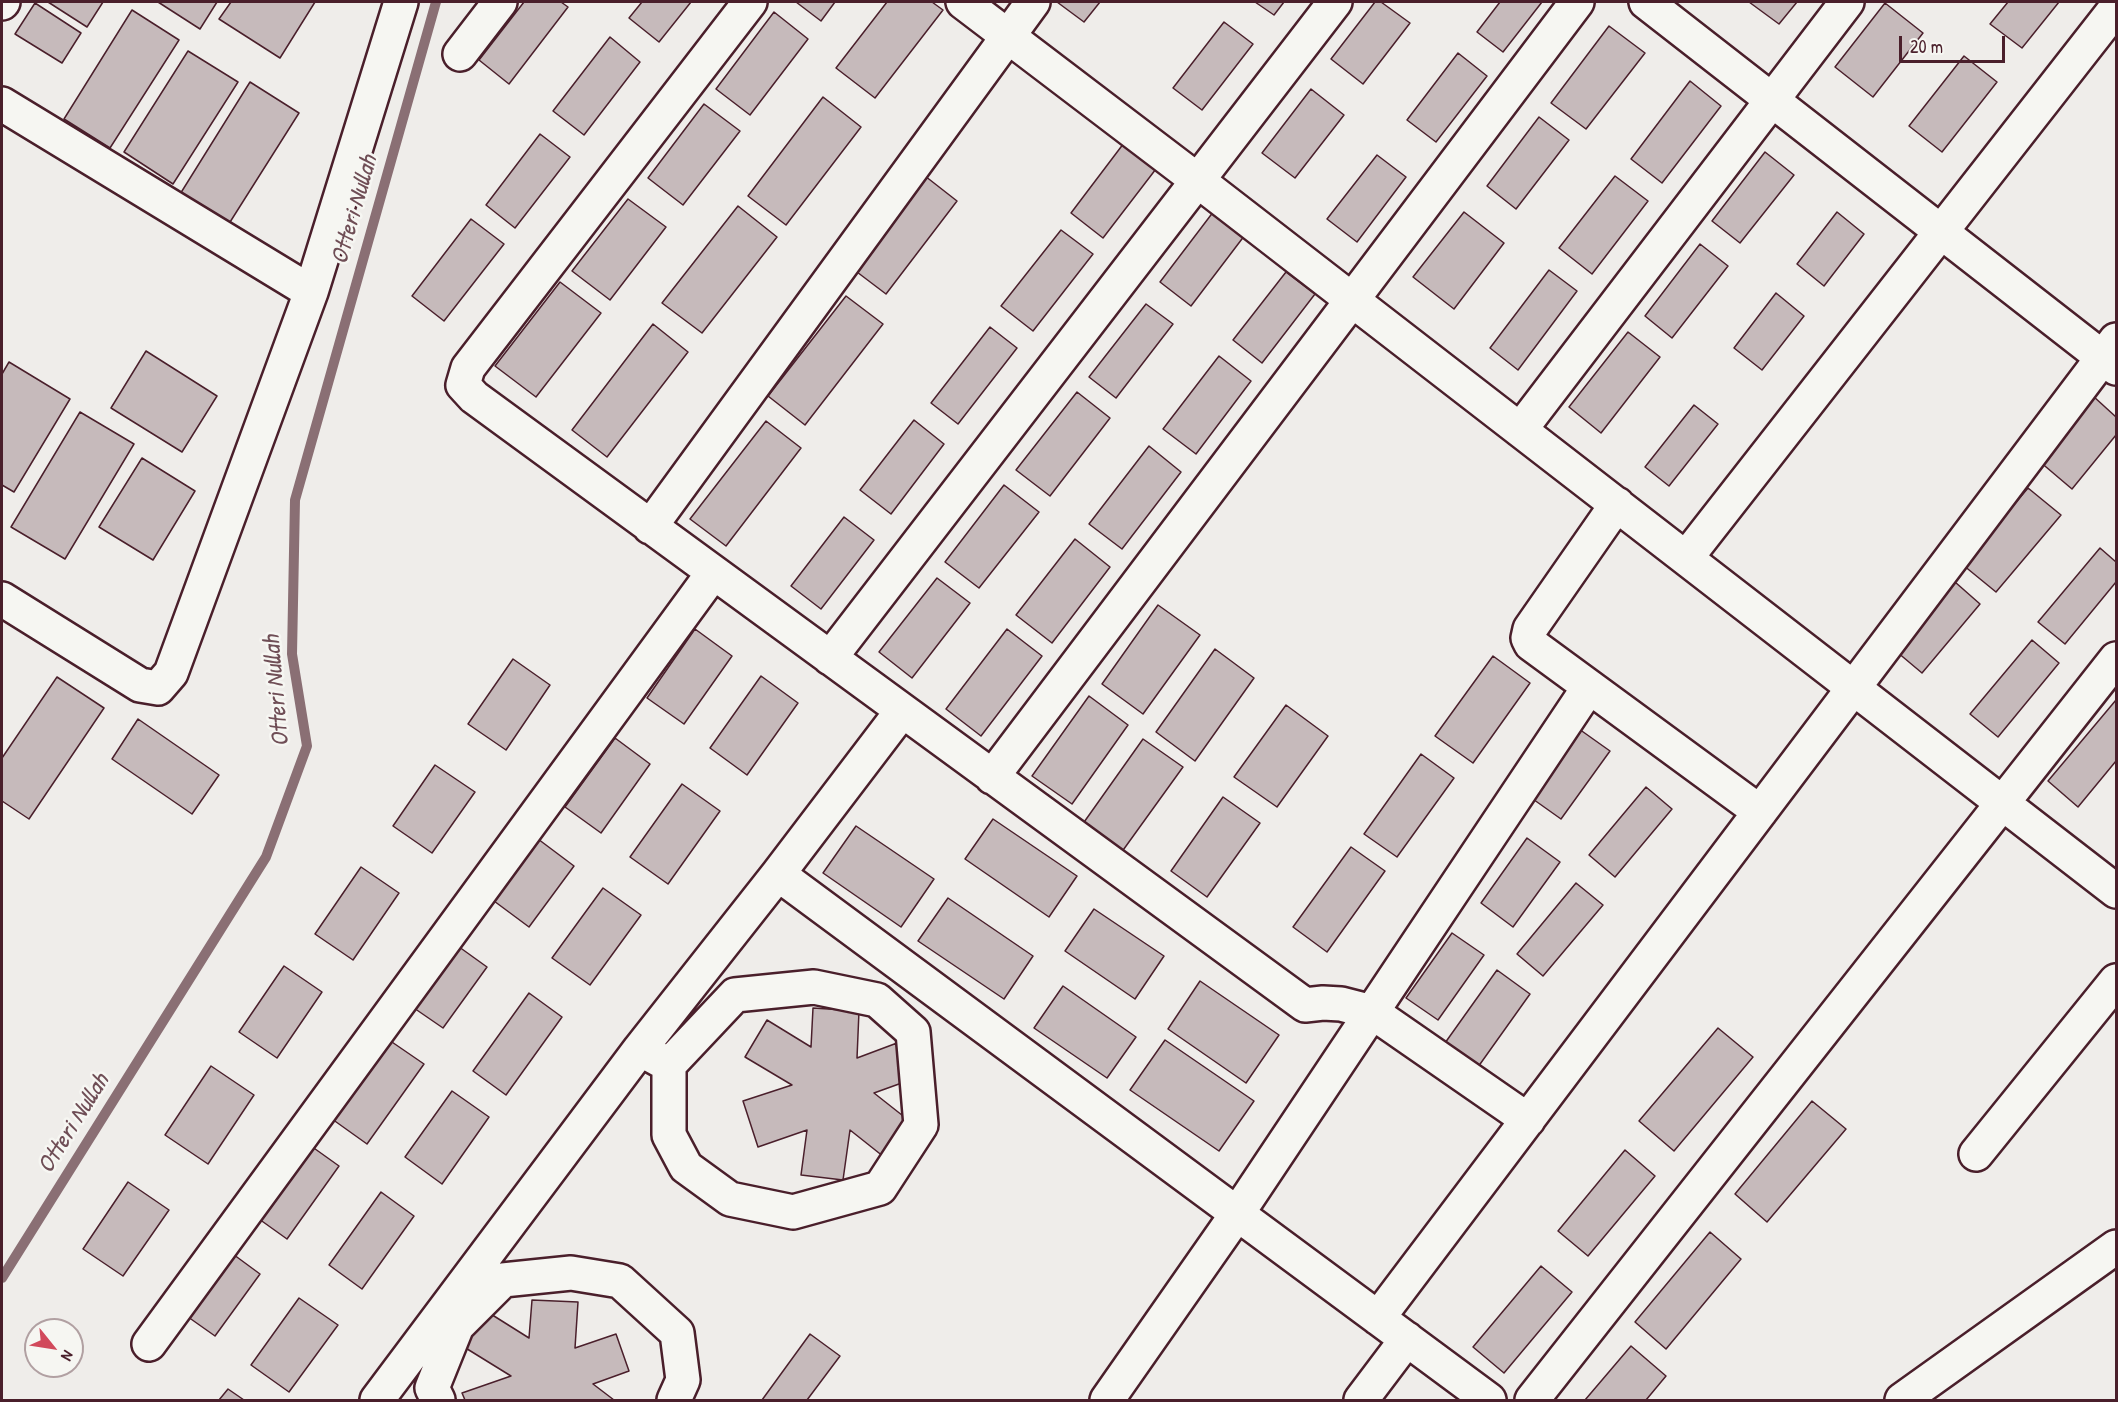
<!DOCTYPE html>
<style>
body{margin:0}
#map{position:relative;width:2118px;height:1402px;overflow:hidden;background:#efedea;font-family:"Patrick Hand",sans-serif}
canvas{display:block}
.frame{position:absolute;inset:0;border:3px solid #4a1f2b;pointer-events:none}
.north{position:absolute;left:24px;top:1318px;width:60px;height:60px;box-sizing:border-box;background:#f6f6f2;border:2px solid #b1a0a2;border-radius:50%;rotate:120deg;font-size:16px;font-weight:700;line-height:24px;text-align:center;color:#4a1f2b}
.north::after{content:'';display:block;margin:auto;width:21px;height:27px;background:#d1495b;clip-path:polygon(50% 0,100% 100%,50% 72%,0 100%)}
.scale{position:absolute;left:1899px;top:36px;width:106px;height:27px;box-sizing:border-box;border:3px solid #4a1f2b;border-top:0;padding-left:8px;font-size:18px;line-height:21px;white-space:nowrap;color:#4a1f2b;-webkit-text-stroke:4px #f6f6f2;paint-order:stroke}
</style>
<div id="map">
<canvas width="2118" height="1402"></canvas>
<div class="frame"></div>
<div class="north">N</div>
<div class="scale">20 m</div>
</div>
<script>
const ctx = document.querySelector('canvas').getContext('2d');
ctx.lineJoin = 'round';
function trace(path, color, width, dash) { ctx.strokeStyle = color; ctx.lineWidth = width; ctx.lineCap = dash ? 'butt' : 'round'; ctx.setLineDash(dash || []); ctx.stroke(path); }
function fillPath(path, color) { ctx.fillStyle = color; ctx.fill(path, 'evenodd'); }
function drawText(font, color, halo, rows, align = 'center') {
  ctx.font = font + ' "Patrick Hand",sans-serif'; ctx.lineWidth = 5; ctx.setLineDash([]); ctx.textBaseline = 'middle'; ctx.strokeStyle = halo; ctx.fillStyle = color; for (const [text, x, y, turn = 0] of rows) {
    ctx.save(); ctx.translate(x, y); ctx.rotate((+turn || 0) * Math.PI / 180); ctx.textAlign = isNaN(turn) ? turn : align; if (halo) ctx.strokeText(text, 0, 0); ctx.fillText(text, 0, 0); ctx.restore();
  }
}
const stream = new Path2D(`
 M 2,1278 L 266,857 L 307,746 L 292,654 L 295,500 L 436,2`);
const building = new Path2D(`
 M 48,2 L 103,2 L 87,27 Z
 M 158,2 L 217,2 L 200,29 Z
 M 231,2 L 315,2 L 280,58 L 219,19 Z
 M 524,2 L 561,2 L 568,7 L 509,84 L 479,60 Z
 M 642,2 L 691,2 L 659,42 L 629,18 Z
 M 796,2 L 835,2 L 821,21 Z
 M 887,2 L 932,2 L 943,10 L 875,98 L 836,68 Z
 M 1057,2 L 1100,2 L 1084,22 Z
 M 1255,2 L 1284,2 L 1274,15 Z
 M 1375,2 L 1381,2 L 1410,23 L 1363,84 L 1331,59 Z
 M 1500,2 L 1542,2 L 1503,52 L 1477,32 Z
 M 1749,2 L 1797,2 L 1779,24 Z
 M 2008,2 L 2059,2 L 2022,48 L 1990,24 Z
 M 35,3 L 81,33 L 62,63 L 15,34 Z
 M 1885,3 L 1923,33 L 1873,97 L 1835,67 Z
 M 132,10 L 179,40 L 110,148 L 64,119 Z
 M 774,12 L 808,39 L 750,115 L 716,89 Z
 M 1224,22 L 1253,44 L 1202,110 L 1173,88 Z
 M 1609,26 L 1645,53 L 1586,129 L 1551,103 Z
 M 610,37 L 640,62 L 584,135 L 553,111 Z
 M 188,51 L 238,82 L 173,184 L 124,152 Z
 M 1458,53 L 1487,76 L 1436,142 L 1407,120 Z
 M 1964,56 L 1997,82 L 1942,152 L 1909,126 Z
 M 1690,81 L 1721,106 L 1662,183 L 1631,159 Z
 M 250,82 L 299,113 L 225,230 L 177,199 Z
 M 1311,89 L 1344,115 L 1295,178 L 1262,153 Z
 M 823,97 L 861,127 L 786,225 L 748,196 Z
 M 704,104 L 740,131 L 683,205 L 648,178 Z
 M 1539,117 L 1569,140 L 1516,209 L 1487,186 Z
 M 540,134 L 570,157 L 515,228 L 486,205 Z
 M 1127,139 L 1159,165 L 1103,238 L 1071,213 Z
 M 1765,152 L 1794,175 L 1740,243 L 1712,221 Z
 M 1377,155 L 1406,177 L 1357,242 L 1327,219 Z
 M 925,176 L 957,201 L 886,294 L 853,269 Z
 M 1615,176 L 1648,201 L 1592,274 L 1559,248 Z
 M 628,199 L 666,227 L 610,300 L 572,271 Z
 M 738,206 L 777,237 L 702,333 L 662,303 Z
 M 1217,207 L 1248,231 L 1191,306 L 1160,282 Z
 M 1464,212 L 1504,243 L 1454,309 L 1413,277 Z
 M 1837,212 L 1864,234 L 1824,286 L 1797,264 Z
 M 471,219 L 504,244 L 444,321 L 412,296 Z
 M 1061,230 L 1093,254 L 1033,331 L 1001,306 Z
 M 1700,244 L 1728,266 L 1672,338 L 1645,316 Z
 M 1549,270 L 1577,291 L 1518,370 L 1490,348 Z
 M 1286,272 L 1315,294 L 1262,363 L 1233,340 Z
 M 560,282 L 601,313 L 536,397 L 495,366 Z
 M 1776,293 L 1804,316 L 1762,370 L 1734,348 Z
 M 846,296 L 883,324 L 805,425 L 768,396 Z
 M 1146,304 L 1173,324 L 1116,398 L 1089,377 Z
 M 653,324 L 688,352 L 607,457 L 572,430 Z
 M 990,327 L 1017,348 L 958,424 L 931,403 Z
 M 1628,332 L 1660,357 L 1601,433 L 1569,407 Z
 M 146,351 L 217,396 L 182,452 L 111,408 Z
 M 1219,356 L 1251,381 L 1196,454 L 1163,429 Z
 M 9,362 L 70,399 L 14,492 L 2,485 L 2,374 Z
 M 1077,392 L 1110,418 L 1050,496 L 1016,470 Z
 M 2093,396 L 2116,417 L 2116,435 L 2072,489 L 2039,461 Z
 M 1694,405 L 1718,424 L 1669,486 L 1645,467 Z
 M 80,412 L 134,444 L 65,559 L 11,527 Z
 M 914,420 L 944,444 L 891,514 L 860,490 Z
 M 766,421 L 801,448 L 726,546 L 690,519 Z
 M 1149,446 L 1181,472 L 1122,549 L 1089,524 Z
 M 142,458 L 195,491 L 153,560 L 99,527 Z
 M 1004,485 L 1039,512 L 979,588 L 945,562 Z
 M 2028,488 L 2061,515 L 1996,592 L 1963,565 Z
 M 844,517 L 874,540 L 821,609 L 791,586 Z
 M 1075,539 L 1110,567 L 1052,643 L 1016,615 Z
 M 2100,548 L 2116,562 L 2116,582 L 2065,644 L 2038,622 Z
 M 937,578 L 970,603 L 912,678 L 879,652 Z
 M 1955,582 L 1980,604 L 1922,673 L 1897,652 Z
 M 1158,605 L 1200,635 L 1143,714 L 1102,684 Z
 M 695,629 L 732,656 L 684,724 L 647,698 Z
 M 1007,629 L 1042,656 L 981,736 L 946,709 Z
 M 2032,640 L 2059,663 L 1998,737 L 1970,714 Z
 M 1215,649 L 1254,678 L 1195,761 L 1156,732 Z
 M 1493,656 L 1530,683 L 1473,763 L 1435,736 Z
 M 513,659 L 550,685 L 506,750 L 468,724 Z
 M 761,676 L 798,703 L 747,775 L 710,748 Z
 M 57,677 L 104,708 L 29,819 L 2,801 L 2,758 Z
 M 1089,696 L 1128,725 L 1072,804 L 1032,776 Z
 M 2116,700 L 2116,761 L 2078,807 L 2048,781 Z
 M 1286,705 L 1328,736 L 1277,807 L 1234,777 Z
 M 138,719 L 219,775 L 192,814 L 112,759 Z
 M 1579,729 L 1610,751 L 1561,819 L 1530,797 Z
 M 615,738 L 650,764 L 601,833 L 565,807 Z
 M 1143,739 L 1183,767 L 1121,853 L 1082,825 Z
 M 1421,754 L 1454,778 L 1397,857 L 1364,834 Z
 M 435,765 L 475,792 L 432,853 L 393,826 Z
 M 682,784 L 720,811 L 668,884 L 630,857 Z
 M 1646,787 L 1672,809 L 1615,877 L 1589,855 Z
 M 1223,797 L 1260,823 L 1207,897 L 1171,871 Z
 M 993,819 L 1077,876 L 1049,917 L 965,859 Z
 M 856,826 L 934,879 L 901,927 L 823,873 Z
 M 1527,838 L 1560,862 L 1513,927 L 1481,903 Z
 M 538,839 L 574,866 L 529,927 L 494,901 Z
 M 1351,847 L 1385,871 L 1327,952 L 1293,927 Z
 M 361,867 L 399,893 L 353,960 L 315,934 Z
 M 1576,883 L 1603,905 L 1543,976 L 1517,954 Z
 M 603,888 L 641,915 L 590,985 L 552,958 Z
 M 948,898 L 1033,956 L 1004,999 L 918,941 Z
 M 1094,909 L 1164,956 L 1135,999 L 1065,951 Z
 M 1452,933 L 1484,955 L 1438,1020 L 1406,998 Z
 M 455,944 L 487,967 L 443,1028 L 411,1006 Z
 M 284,966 L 322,992 L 277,1058 L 239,1032 Z
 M 1497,970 L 1530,994 L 1473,1074 L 1440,1050 Z
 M 1200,981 L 1279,1035 L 1246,1083 L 1168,1029 Z
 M 1063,986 L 1136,1037 L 1107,1078 L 1034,1028 Z
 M 529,993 L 562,1017 L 506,1095 L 473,1071 Z
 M 813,1008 L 859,1011 L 857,1058 L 897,1043 L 910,1080 L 874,1093 L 912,1123 L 884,1157 L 850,1130 L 843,1180 L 801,1175 L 807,1130 L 758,1147 L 743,1101 L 792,1085 L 745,1057 L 767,1020 L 811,1047 Z
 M 1718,1028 L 1753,1057 L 1674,1151 L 1639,1121 Z
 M 389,1040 L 424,1064 L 367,1144 L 332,1119 Z
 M 1165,1040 L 1254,1101 L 1219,1151 L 1130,1090 Z
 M 211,1066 L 254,1095 L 208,1164 L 165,1135 Z
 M 452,1091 L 489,1117 L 442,1184 L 405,1157 Z
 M 1812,1101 L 1846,1129 L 1767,1222 L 1735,1194 Z
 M 311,1146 L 339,1166 L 287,1239 L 259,1219 Z
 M 1625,1150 L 1655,1176 L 1588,1256 L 1558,1231 Z
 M 128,1182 L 169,1210 L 123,1276 L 83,1249 Z
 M 381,1192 L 414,1216 L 362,1289 L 329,1265 Z
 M 1710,1232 L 1741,1259 L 1666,1349 L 1635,1322 Z
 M 226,1249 L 260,1274 L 215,1336 L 181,1312 Z
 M 1541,1266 L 1572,1292 L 1504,1373 L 1473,1347 Z
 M 299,1298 L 338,1325 L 289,1392 L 251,1365 Z
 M 532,1300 L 578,1302 L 575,1348 L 616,1334 L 629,1371 L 593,1384 L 614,1400 L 465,1400 L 462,1393 L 511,1376 L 464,1347 L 486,1311 L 529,1338 Z
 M 810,1334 L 840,1356 L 807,1400 L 762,1400 Z
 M 1631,1346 L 1666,1376 L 1646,1400 L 1585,1400 Z
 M 228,1389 L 244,1400 L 219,1400 Z`);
const minor = new Path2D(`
 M 750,2 L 468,368 L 463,385 L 474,397 L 1305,1005 L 1323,1003 L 1341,1004 L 1372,1012 L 1528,1120
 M 963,2 L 1197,180 L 2116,891
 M 1646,2 L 2116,368
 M 2,3 L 3,2
 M 460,54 L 500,2
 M 2,104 L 311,292
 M 1520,430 L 1847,2
 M 1617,504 L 1530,629 L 1528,638 L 1531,644 L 1760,812
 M 650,527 L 1033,2
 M 1686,558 L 2116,8
 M 2,599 L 140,685 L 158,688 L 171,673 L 311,292 L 401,2
 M 830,658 L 1335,2
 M 992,777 L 1577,2
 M 778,874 L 1489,1400
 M 640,1049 L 669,1065 L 735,995 L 814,987 L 877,1000 L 913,1032 L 921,1125 L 880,1188 L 793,1212 L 730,1199 L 686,1167 L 669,1135 L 669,1065
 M 1976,1154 L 2116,981
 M 1378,1318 L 2116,340
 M 149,1344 L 713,573
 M 377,1400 L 640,1049 L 778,874 L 902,711
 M 438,1400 L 432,1388 L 457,1326 L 503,1280 L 571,1273 L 620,1281 L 677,1333 L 683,1380 L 674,1400
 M 1107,1400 L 1237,1214 L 1589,687
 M 1361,1400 L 1407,1339
 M 1532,1400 L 2116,659
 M 1902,1400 L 2116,1247`);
const waterNames = [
 ["Otteri Nullah",355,210,-74],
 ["Otteri Nullah",277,691,-95],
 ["Otteri Nullah",74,1124,-58]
];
trace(stream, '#8a6f74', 10);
fillPath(building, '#c6babb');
trace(building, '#4a1f2b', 1.5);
trace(minor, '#4a1f2b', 38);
trace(minor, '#f6f6f2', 33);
drawText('italic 24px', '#6f4e56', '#f6f6f2', waterNames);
</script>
